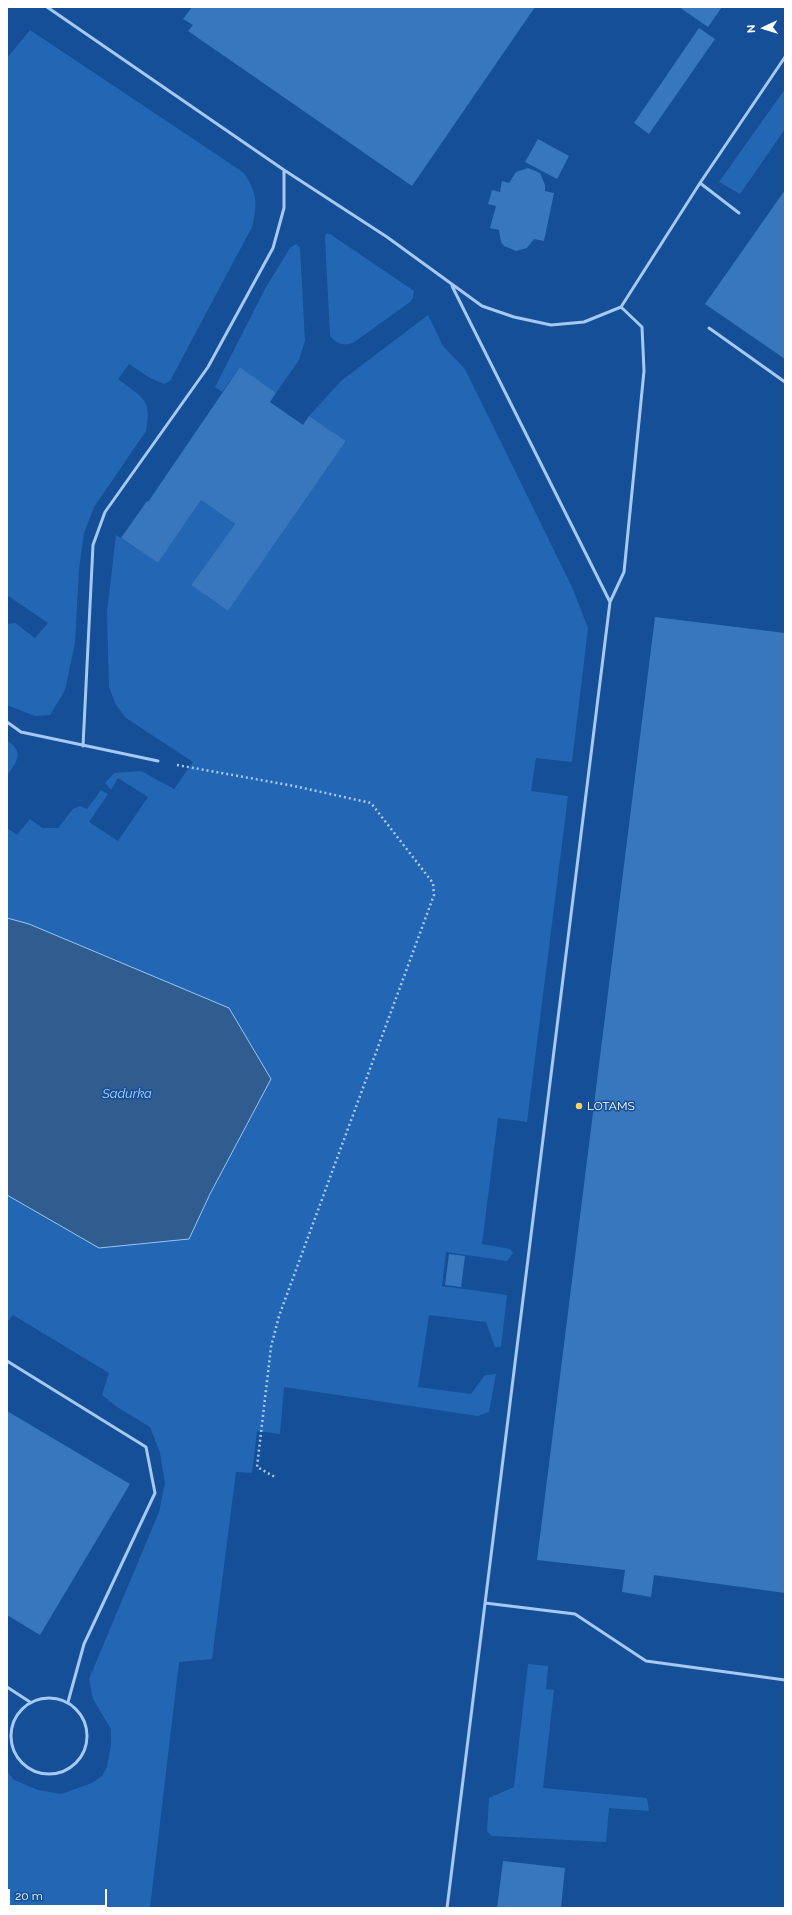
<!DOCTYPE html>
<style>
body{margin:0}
#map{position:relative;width:792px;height:1915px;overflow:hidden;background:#144f97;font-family:Raleway,sans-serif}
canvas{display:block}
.frame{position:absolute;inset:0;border:8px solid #fff;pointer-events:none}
.north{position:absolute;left:744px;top:8px;width:40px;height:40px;-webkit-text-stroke:3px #144f97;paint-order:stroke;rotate:266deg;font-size:11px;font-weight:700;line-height:16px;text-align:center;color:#fff}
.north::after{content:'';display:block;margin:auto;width:14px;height:18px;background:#fff;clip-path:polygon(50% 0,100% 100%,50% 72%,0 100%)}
.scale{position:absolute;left:8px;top:1889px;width:99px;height:18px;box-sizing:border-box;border:2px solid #fff;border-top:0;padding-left:5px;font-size:12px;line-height:14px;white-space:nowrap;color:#fff;-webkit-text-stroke:3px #144f97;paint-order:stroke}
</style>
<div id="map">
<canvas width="792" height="1915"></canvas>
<div class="frame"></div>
<div class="north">N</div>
<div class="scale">20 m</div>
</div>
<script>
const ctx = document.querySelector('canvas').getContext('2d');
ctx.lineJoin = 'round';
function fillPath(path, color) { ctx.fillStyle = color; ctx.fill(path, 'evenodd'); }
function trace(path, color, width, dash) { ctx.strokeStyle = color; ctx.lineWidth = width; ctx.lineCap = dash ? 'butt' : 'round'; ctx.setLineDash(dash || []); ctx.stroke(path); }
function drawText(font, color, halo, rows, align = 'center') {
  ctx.font = font + ' Raleway,sans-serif'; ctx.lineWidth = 3; ctx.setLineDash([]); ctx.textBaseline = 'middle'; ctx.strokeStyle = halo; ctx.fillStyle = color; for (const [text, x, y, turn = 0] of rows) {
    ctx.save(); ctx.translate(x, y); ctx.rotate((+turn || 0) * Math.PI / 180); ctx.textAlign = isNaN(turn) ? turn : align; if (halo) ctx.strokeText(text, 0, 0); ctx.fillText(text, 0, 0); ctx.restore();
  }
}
const green = new Path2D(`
 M 30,30 L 244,173 C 257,193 258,204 252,227 L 170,381 L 164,384 L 150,378 L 129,364 L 118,379 C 140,397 153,397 146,431 L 94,507 L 84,533 L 79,569 L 75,643 L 65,690 L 50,715 L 35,716 L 7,705 L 7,624 L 15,623 L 35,638 L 48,623 L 7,595 L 7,58 Z
 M 785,89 L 785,129 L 740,194 L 719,182 Z
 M 326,234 L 330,234 L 414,291 L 413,298 L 410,302 L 353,343 C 343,346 337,344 330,336 L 325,237 Z
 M 296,244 L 300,248 L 305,341 L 299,360 L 276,393 L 240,367 L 222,392 L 215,387 L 266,287 L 290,248 Z
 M 428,315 L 443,346 L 465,369 L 572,587 L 588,628 L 572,762 L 536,758 L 531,791 L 568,796 L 527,1122 L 498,1118 L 482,1244 L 510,1249 L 513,1253 L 507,1261 L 446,1252 L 442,1286 L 507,1295 L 501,1347 L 495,1347 L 486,1322 L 429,1315 L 418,1387 L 471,1394 L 485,1375 L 496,1374 L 489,1412 L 478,1416 L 284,1387 L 280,1434 L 257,1431 L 252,1473 L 236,1472 L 212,1659 L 179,1662 L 150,1908 L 7,1908 L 7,1771 L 14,1780 L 38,1790 L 61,1794 L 92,1783 L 102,1776 L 107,1767 L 111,1746 L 111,1729 L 93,1699 L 89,1679 L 159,1512 L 165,1483 L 160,1453 L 150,1427 L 117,1407 L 102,1395 L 109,1373 L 13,1315 L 7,1322 L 7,828 L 17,835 L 30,819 L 42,828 L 58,828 L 73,809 L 80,806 L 87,809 L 101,790 L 108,794 L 89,822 L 118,841 L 148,797 L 118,778 L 111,790 L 105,783 L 114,773 L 141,771 L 174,789 L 193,762 L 126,718 L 116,705 L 109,687 L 107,612 L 116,535 L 158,563 L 201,500 L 235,524 L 191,585 L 228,611 L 346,441 L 309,416 L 341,381 Z
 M 7,740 C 25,753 17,761 7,776 Z
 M 528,1664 L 548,1666 L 546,1689 L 554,1690 L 543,1788 L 647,1798 L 649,1811 L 609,1808 L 606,1842 L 492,1836 L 487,1831 L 489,1798 L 514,1787 Z`);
const water = new Path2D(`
 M 7,918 L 29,924 L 229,1008 L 271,1079 L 210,1194 L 189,1239 L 99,1248 L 7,1195 Z`);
const building = new Path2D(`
 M 192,7 L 204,8 L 205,7 L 535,7 L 412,186 L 188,31 L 193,25 L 183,19 Z
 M 679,7 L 722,7 L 708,27 Z
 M 699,28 L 715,39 L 649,134 L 634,123 Z
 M 538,139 L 569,156 L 557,179 L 525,162 Z
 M 528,168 L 540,173 L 545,185 L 545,191 L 554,193 L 544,241 L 534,239 L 527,248 L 516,251 L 504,246 L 501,242 L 499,230 L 490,228 L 496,206 L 488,204 L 492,190 L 500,192 L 502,181 L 509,183 L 516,172 Z
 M 785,190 L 785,359 L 705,304 Z
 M 240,367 L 276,393 L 270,402 L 303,425 L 309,416 L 346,441 L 228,611 L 191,585 L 235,524 L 201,500 L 158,563 L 121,538 L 147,501 L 148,502 Z
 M 655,617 L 785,633 L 785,1593 L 654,1575 L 651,1597 L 622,1592 L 625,1570 L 537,1560 Z
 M 449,1254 L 465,1256 L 461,1287 L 445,1285 Z
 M 7,1411 L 130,1484 L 40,1635 L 7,1615 Z
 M 503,1861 L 565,1868 L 561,1908 L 497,1908 Z`);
const path = new Path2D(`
 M 177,765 L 294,786 L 371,803 L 433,883 L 434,895 L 279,1316 L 271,1347 L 257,1467 L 275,1477`);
const service = new Path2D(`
 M 47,7 L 284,170 L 387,237 L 482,306 L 514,317 L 551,325 L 584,322 L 621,307 L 700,183 L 785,57
 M 700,183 L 739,213
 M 452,286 L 610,602
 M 709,328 L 785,382
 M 7,722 L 21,732 L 158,761
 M 83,746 L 93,545 L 105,512 L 208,367 L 273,248 L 284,208 L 284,170
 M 7,1361 L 146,1447 L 155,1493 L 84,1644 L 68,1702
 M 485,1603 L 575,1614 L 646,1661 L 785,1680
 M 7,1687 L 30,1702
 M11 1736a38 38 0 1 1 76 0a38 38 0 1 1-76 0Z
 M 447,1908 L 610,602 L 624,572 L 644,371 L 642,327 L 621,307`);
const markers = [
 [579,1106,4,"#ffd066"]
];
const poiNames = [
 ["LOTAMS",587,1106]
];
const waterNames = [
 ["Sadurka",127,1094]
];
fillPath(green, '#2367b4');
fillPath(water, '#305c90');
trace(water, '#97c5f5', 1);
fillPath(building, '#3876bd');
trace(path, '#a5c9f2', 2.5, [2, 3]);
trace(service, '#a5c9f2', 3);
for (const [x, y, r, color] of markers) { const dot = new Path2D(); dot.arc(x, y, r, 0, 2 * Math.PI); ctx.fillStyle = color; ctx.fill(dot); trace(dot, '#144f97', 1.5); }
drawText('12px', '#fff', '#144f97', poiNames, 'left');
drawText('italic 13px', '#b1d3f9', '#144f97', waterNames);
</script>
